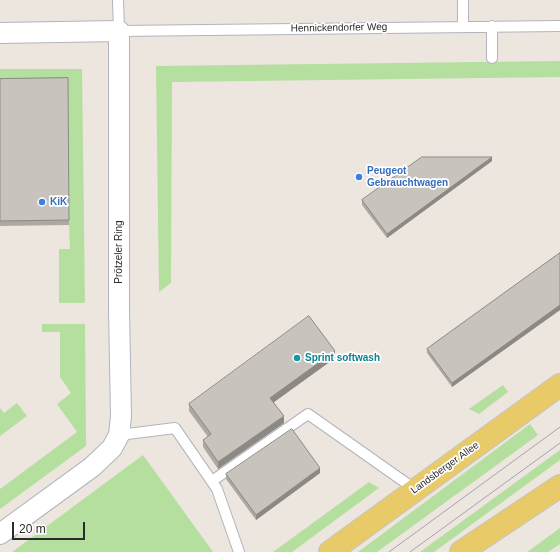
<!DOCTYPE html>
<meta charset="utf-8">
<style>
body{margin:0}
#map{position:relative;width:560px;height:552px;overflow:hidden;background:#ece6de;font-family:Helvetica,sans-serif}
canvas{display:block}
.scale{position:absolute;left:12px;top:522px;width:73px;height:18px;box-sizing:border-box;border:2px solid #2b2b2b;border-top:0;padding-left:5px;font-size:12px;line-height:14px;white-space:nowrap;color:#2b2b2b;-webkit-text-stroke:3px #fff;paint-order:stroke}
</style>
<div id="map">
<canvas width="560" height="552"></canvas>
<div class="scale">20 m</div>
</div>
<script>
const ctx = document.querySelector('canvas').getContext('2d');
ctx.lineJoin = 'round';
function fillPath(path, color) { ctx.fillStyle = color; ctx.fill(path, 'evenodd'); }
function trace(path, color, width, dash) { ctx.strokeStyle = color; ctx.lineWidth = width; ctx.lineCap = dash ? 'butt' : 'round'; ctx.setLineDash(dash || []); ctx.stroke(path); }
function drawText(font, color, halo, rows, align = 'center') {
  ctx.font = font + ' Helvetica,sans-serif'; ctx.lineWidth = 3.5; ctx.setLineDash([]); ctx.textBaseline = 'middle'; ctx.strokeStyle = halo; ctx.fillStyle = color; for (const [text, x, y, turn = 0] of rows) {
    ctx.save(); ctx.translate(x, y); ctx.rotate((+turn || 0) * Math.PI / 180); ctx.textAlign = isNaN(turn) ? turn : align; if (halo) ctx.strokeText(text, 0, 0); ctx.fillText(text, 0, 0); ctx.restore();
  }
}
const green = new Path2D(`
 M 560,61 L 560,77 L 172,82 L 171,283 L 159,292 L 156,66 Z
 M 0,69 L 82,69 L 85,303 L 59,303 L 59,249 L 70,249 L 69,225 L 0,84 Z
 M 42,324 L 85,324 L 86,446 L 0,509 L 0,489 L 77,432 L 57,404 L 71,393 L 60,377 L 60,332 L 42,332 Z
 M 503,385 L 508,392 L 479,414 L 469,409 Z
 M 17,403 L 27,416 L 0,436 L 0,408 L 4,413 Z
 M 530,424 L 538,435 L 377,552 L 358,552 Z
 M 560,450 L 560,460 L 434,552 L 420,552 Z
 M 143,455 L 213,552 L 12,552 Z
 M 369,482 L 379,488 L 292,552 L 273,552 Z
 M 560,528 L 560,544 L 548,552 L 527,552 Z`);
const service = new Path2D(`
 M 118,0 L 119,31 L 560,26
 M 463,0 L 463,26
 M 492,58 L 492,26
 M 119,435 L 175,428 L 217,489 L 239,552
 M 212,481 L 308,414 L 416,490`);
const minor = new Path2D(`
 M 0,33 L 119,31 L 119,309 L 121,416 L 119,435 L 112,448 L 92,467 L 0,534`);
const primary = new Path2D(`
 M 330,552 L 560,385
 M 461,552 L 560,486`);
const tram = new Path2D(`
 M 389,552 L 560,427
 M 410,552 L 560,443`);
const wall = new Path2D(`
 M 68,78 L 69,225 L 0,226 L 0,79 Z
 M 492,161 L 387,238 L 362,205 L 362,200 Z
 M 560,253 L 560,310 L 452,387 L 427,353 L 427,349 Z
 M 335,358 L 274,402 L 284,423 L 218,469 L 203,447 L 203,440 L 208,437 L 189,411 L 189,404 Z
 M 320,473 L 256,520 L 226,479 L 226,474 Z`);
const shadedWall = new Path2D(`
 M 492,157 L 492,161 L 387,238 L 387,234 Z
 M 560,305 L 560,310 L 452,387 L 452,383 Z
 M 335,351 L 335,358 L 270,405 L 270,398 Z
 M 284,416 L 284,423 L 218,469 L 218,462 Z
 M 320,468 L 320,473 L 256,520 L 256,515 Z`);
const building = new Path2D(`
 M 68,78 L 69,220 L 0,221 L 0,79 Z
 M 422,157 L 492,157 L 387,234 L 362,200 Z
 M 560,253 L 560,305 L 452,383 L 427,349 Z
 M 309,316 L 335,351 L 270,398 L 284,416 L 218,462 L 203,440 L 211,434 L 189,404 Z
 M 292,429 L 320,468 L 256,515 L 226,474 Z`);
const markers = [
 [359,177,4,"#3f7fe0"],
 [42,202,4,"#3f7fe0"],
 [297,358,4,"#0f9aa8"]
];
const streetNames = [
 ["Hennickendorfer Weg",339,28,-1],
 ["Prötzeler Ring",119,252,-90],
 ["Landsberger Allee",445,468,-36]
];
const shopNames = [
 ["Peugeot",367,171],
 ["Gebrauchtwagen",367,183],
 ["KiK",50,202]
];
const cultureNames = [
 ["Sprint softwash",305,358]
];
fillPath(green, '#b4df9f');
trace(service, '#b2b4be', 12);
trace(minor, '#b2b4be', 22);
trace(primary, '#c4c4c4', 24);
trace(service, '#fff', 10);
trace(minor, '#fff', 20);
trace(primary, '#e8cb68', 22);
trace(tram, '#a1a4b4', 1);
fillPath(wall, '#aca9a3');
fillPath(shadedWall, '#8c8984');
fillPath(building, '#c8c4bd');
trace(building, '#8c8984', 1);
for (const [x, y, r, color] of markers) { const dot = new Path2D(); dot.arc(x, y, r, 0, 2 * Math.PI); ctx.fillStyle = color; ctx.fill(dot); trace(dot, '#fff', 1.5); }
drawText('10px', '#2b2b2b', '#fff', streetNames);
drawText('bold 10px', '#366cbe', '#fff', shopNames, 'left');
drawText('bold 10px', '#0d838f', '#fff', cultureNames, 'left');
</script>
